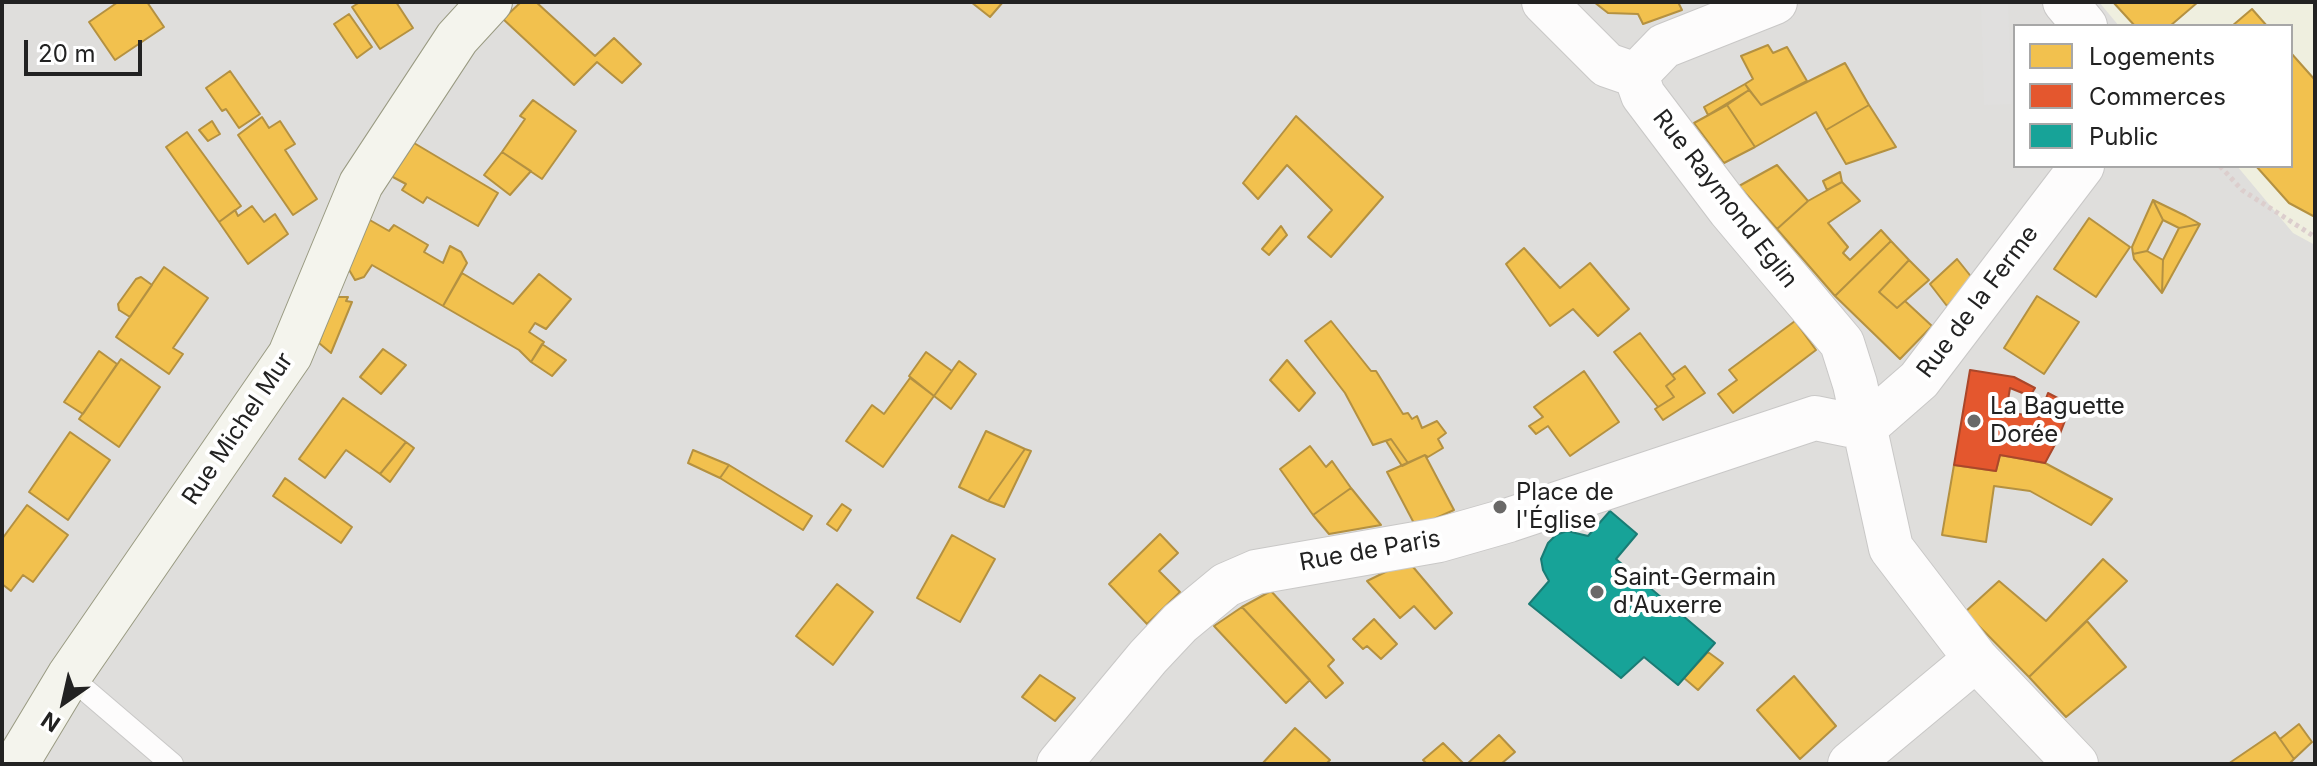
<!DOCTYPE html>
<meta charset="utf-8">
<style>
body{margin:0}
#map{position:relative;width:2317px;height:766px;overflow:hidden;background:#f0eeeb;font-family:Inter,sans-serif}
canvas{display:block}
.frame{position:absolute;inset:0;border:4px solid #222;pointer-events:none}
.legend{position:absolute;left:2013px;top:24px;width:280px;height:144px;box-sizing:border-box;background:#fff;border:2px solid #a7a7a7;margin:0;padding:10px 14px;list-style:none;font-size:24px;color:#222}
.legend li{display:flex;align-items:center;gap:16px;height:40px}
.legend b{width:40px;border:2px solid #a7a7a7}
.north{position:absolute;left:24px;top:662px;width:80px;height:80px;-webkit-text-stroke:6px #fff;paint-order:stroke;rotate:214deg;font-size:22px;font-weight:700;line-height:32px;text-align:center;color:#222}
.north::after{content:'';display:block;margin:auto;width:28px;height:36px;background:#222;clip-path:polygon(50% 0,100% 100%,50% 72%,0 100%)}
.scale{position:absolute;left:24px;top:40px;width:118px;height:36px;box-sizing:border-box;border:4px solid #222;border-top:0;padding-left:10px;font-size:24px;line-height:28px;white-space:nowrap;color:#222;-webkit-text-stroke:6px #fff;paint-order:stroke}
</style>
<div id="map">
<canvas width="2317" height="766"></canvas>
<div class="frame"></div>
<ul class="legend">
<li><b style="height:22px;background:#f2c14e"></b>Logements</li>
<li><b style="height:22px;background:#e4572e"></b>Commerces</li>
<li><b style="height:22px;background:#17a398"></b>Public</li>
</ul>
<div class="north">N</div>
<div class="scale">20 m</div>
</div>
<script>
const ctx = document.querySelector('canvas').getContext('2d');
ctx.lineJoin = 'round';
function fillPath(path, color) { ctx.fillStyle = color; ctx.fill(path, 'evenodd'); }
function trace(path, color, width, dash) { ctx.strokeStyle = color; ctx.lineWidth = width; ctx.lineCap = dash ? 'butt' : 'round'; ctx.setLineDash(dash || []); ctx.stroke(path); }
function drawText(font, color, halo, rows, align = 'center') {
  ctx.font = font + ' Inter,sans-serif'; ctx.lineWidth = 8; ctx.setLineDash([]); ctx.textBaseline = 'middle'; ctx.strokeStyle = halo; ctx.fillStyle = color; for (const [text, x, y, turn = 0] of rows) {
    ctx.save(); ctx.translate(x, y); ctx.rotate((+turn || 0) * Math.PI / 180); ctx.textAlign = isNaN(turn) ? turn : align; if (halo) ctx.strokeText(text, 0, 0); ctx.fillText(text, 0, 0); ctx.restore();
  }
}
const residential = new Path2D(`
 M 2,2 L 2315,2 L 2315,764 L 2,764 ZM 2015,26 L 2291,26 L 2291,166 L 2015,166 Z`);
const farmland = new Path2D(`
 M 2099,2 L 2315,2 L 2315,245 L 2293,233 L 2237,166 L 2291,166 L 2291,26 L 2119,26 Z`);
const parking = new Path2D(`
 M 1981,2 L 2008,2 L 2012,104 L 1984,105 Z`);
const homes = new Path2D(`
 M 118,2 L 147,2 L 164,27 L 115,60 L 89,22 Z
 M 360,2 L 396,2 L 413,28 L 380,49 L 352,7 Z
 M 521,2 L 536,2 L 595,56 L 614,38 L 641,64 L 622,83 L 597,62 L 574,85 L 503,19 Z
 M 971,2 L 1003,2 L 990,17 Z
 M 1594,2 L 1678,2 L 1682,10 L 1643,24 L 1638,14 L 1608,13 Z
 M 2113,2 L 2198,2 L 2170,26 L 2135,26 Z
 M 2252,9 L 2267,26 L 2232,26 Z
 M 349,14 L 372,47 L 357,58 L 334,24 Z
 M 1768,45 L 1773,53 L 1787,47 L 1807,81 L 1761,105 L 1745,84 L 1753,79 L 1741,56 Z
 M 2291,53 L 2315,80 L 2315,217 L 2289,203 L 2256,166 L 2291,166 Z
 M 1845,63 L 1869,105 L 1826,130 L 1816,112 L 1755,147 L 1727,105 L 1749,90 L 1761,105 Z
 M 230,71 L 260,114 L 239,128 L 226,109 L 222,111 L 206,88 Z
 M 1745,84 L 1749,90 L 1708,115 L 1704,107 Z
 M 533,100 L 576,131 L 542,179 L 502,152 L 525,119 L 520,116 Z
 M 1727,105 L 1755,147 L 1724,163 L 1694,123 Z
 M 1869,105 L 1896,147 L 1846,164 L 1826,130 Z
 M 1296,116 L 1383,197 L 1331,257 L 1308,237 L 1332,210 L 1287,165 L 1258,199 L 1243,183 Z
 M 262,117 L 269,128 L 280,121 L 295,144 L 285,150 L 317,199 L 293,215 L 238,135 Z
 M 212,121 L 220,134 L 208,141 L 199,130 Z
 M 187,132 L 241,206 L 219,222 L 166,147 Z
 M 414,143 L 498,193 L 478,226 L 427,197 L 423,203 L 402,190 L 406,184 L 391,176 Z
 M 502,152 L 531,171 L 510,195 L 484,175 Z
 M 1777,165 L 1808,201 L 1777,229 L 1739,186 Z
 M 1840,172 L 1842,182 L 1827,190 L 1823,181 Z
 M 1842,182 L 1860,201 L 1828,223 L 1848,247 L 1843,253 L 1850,260 L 1881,230 L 1891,241 L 1835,296 L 1777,229 L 1808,201 Z
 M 2153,200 L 2186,216 L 2200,224 L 2179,228 L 2163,220 Z
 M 2153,200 L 2163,220 L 2147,251 L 2133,254 L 2132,247 Z
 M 252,206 L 264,222 L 275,214 L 288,234 L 248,264 L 219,222 L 235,210 L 238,216 Z
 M 2089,218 L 2130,247 L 2096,297 L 2054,269 Z
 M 368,219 L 389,231 L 394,225 L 428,245 L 424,252 L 443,263 L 450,246 L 461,252 L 467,263 L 443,306 L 372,265 L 364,277 L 355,280 L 348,268 Z
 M 2200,224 L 2162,293 L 2163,260 L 2179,228 Z
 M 1281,226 L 1287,235 L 1269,255 L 1262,249 Z
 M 1891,241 L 1909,260 L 1879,292 L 1897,308 L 1905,301 L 1932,326 L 1900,359 L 1835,296 Z
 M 1524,248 L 1560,288 L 1590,263 L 1629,309 L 1598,336 L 1573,309 L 1550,326 L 1506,264 Z
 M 2147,251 L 2163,260 L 2162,293 L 2134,259 L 2133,254 Z
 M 1957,259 L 1973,279 L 1947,306 L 1930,284 Z
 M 1909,260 L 1929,280 L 1897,308 L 1879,292 Z
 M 164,267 L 208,298 L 173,348 L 183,354 L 169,374 L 116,337 Z
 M 462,273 L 513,304 L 539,274 L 571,299 L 546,329 L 535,323 L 529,332 L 544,342 L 531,362 L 519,350 L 443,306 Z
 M 141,277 L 152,285 L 130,317 L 119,310 L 118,304 L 136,279 Z
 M 2037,296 L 2079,322 L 2044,374 L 2004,348 Z
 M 336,297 L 348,297 L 346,301 L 352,302 L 331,353 L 319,343 Z
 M 1331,321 L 1371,371 L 1376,371 L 1403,414 L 1408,413 L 1412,419 L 1417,416 L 1422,428 L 1437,421 L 1446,433 L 1438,439 L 1443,448 L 1428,457 L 1425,455 L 1408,463 L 1391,439 L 1373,445 L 1345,393 L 1305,341 Z
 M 1795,321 L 1816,350 L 1733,413 L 1718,394 L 1737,380 L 1729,370 Z
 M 1640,333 L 1675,379 L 1666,386 L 1674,397 L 1658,407 L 1614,352 Z
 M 542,344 L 566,360 L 552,376 L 531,362 Z
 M 383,349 L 406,365 L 381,394 L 360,377 Z
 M 99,351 L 117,364 L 83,414 L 64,402 Z
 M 926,352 L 952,371 L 934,396 L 909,376 Z
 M 121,359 L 160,387 L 119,447 L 79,419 Z
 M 1287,360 L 1315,393 L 1299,411 L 1270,380 Z
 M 959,361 L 976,374 L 951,409 L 934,396 Z
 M 1685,366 L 1705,393 L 1663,420 L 1655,409 L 1674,397 L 1666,386 L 1675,379 L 1672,375 Z
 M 1584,371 L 1619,422 L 1570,456 L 1548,426 L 1536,434 L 1529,426 L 1543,417 L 1534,407 Z
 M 910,378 L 934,396 L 883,467 L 846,441 L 872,405 L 884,414 Z
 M 343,398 L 406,442 L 380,474 L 346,450 L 325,478 L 299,459 Z
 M 986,431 L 1025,449 L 988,501 L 959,487 Z
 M 70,432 L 110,460 L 68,520 L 29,492 Z
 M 1391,439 L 1408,463 L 1402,466 L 1386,441 Z
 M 406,442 L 414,448 L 390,482 L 380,474 Z
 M 1310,446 L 1326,467 L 1332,461 L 1351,488 L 1313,515 L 1280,469 Z
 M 1025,449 L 1031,451 L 1004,507 L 988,501 Z
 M 693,450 L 729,465 L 720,478 L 688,463 Z
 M 1425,455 L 1454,510 L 1416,527 L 1387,472 Z
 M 2000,455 L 2045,463 L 2112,499 L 2091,525 L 2030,491 L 1994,486 L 1986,542 L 1942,535 L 1954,465 L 1996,471 Z
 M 729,465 L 812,516 L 803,530 L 720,478 Z
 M 285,478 L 352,527 L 341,543 L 273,496 Z
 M 1351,488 L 1381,525 L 1329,534 L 1313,515 Z
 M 842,504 L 851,510 L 837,531 L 827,524 Z
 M 27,505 L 68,535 L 33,582 L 23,575 L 11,591 L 2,584 L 2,539 Z
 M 1160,534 L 1178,553 L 1159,571 L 1180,592 L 1147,624 L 1109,584 Z
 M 952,535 L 995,559 L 960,622 L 917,598 Z
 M 2103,559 L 2127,581 L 2029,677 L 1965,612 L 1999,581 L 2046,621 Z
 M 1408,561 L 1452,613 L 1435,629 L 1414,606 L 1400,618 L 1367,581 Z
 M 837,584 L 873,612 L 833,665 L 796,636 Z
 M 1271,591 L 1334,660 L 1328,666 L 1343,683 L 1326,698 L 1242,607 Z
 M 1242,607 L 1310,680 L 1286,703 L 1214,626 Z
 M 1374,619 L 1397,644 L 1381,659 L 1367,646 L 1363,649 L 1353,639 Z
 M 2087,621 L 2126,667 L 2066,717 L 2029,677 Z
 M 1708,652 L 1723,663 L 1698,690 L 1684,678 Z
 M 1040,675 L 1075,698 L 1055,721 L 1022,697 Z
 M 1794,676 L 1836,726 L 1800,759 L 1757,710 Z
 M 2299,724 L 2312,742 L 2294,759 L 2280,739 Z
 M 1295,728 L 1330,760 L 1326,764 L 1262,764 Z
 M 2275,732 L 2294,759 L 2289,764 L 2228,764 Z
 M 1499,735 L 1515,752 L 1501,764 L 1467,764 Z
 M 1443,743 L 1464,764 L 1427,764 L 1423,760 Z`);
const shops = new Path2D(`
 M 1970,370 L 2014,377 L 2035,388 L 2030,396 L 2010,388 L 2006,412 L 2039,417 L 2048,393 L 2071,405 L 2058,439 L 2045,463 L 2000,455 L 1996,471 L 1954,465 Z`);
const public = new Path2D(`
 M 1610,511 L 1637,534 L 1616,559 L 1715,643 L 1678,685 L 1644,657 L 1621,678 L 1529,604 L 1549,581 L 1543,570 L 1541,559 L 1548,543 L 1556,535 L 1567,531 L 1588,536 Z`);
const path = new Path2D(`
 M 2220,166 L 2242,190 L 2315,237`);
const lane = new Path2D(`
 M 69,676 L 172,764`);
const street = new Path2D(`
 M 1544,2 L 1607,65 L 1636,75
 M 2065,2 L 2085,26
 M 1636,75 L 1643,95 L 1730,210 L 1842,343 L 1855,384 L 1891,548 L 1976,659 L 2076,764
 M 1636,75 L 1664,46 L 1775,2
 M 1864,428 L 1919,380 L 2082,166
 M 1059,764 L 1148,657 L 1180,623 L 1226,585 L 1256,572 L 1439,540 L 1509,520 L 1815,418 L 1864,428
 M 1850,764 L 1976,659`);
const secondary = new Path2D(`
 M 16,764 L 69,676 L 290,355 L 361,184 L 457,38 L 490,2`);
const markers = [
 [1974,421,8,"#6a6968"],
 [1500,507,8,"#6a6968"],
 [1597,592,8,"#6a6968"]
];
const streetNames = [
 ["Rue Raymond Eglin",1725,199,52],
 ["Rue de la Ferme",1978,302,-53],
 ["Rue Michel Mur",238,429,-56],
 ["Rue de Paris",1370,551,-10]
];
const poiNames = [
 ["La Baguette",1990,407],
 ["Dorée",1990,435],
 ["Place de",1516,493],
 ["l'Église",1516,521],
 ["Saint-Germain",1613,578],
 ["d'Auxerre",1613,606]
];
fillPath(residential, '#dfdedc');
fillPath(farmland, '#efefdf');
fillPath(parking, '#e0dfde');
fillPath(homes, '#f2c14e');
trace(homes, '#b49141', 2);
fillPath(shops, '#e4572e');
trace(shops, '#aa472a', 2);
fillPath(public, '#17a398');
trace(public, '#1a7c75', 2);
trace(lane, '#c9c8c7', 24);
trace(street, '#c9c8c7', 46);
trace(secondary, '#999a82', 46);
trace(path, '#dccecd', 5, [4, 4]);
trace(lane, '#fdfcfc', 22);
trace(street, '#fdfcfc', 44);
trace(secondary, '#f4f4ed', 44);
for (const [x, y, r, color] of markers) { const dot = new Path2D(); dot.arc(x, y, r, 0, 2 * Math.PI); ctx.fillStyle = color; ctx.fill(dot); trace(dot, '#fff', 3); }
drawText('24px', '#222', '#fff', streetNames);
drawText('24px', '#222', '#fff', poiNames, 'left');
</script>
